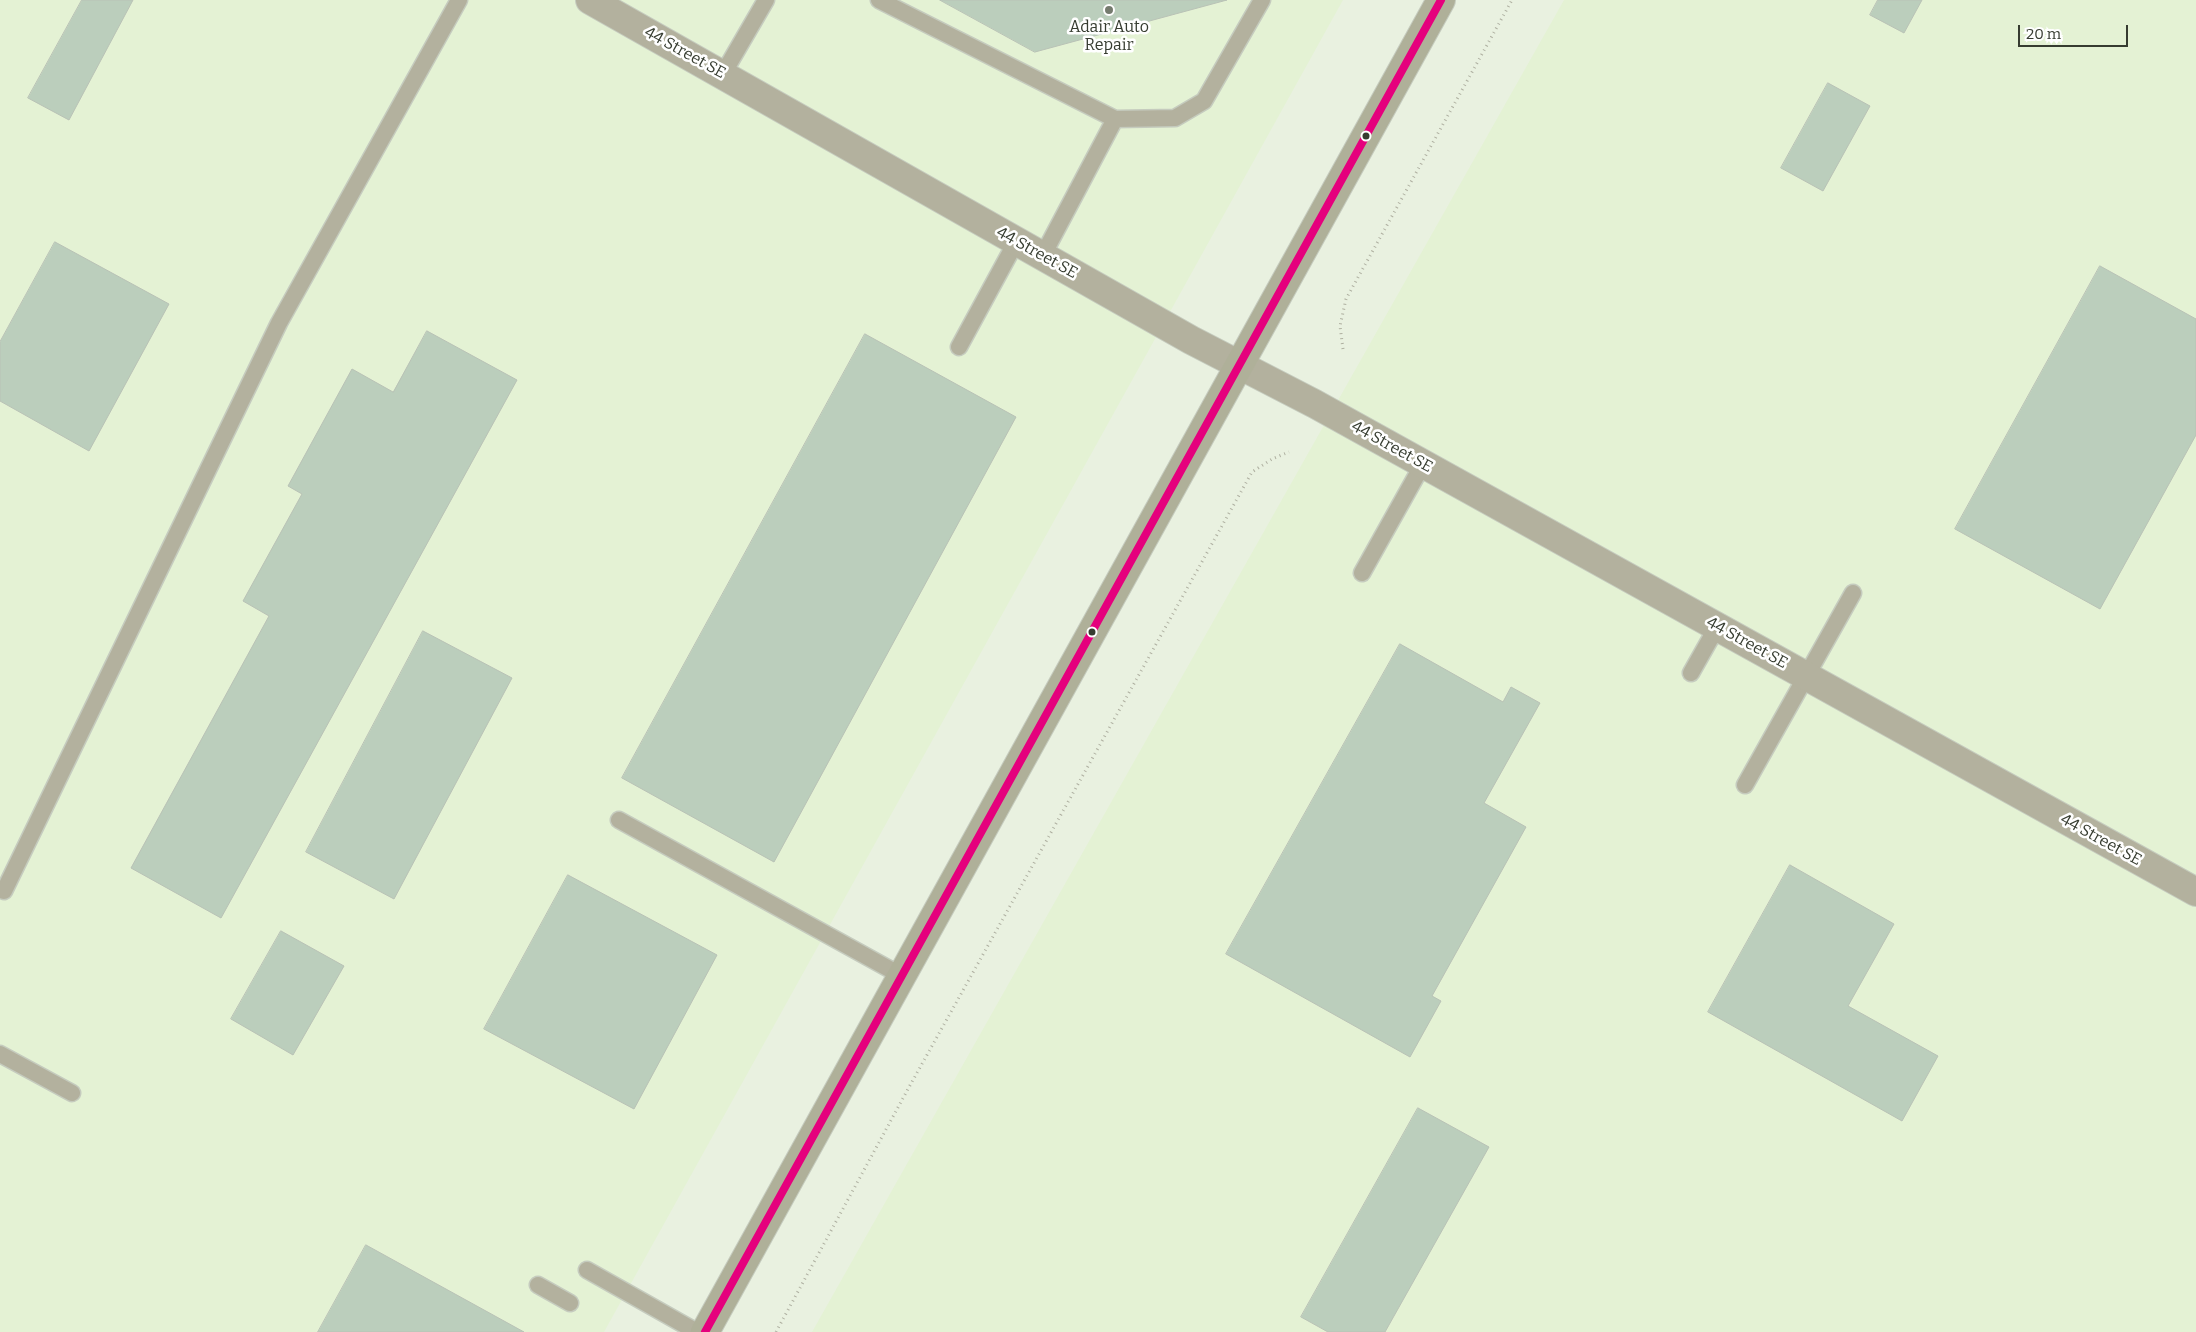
<!DOCTYPE html>
<style>
body{margin:0}
#map{position:relative;width:2196px;height:1332px;overflow:hidden;background:#e9f1e0;font-family:Bitter,serif}
canvas{display:block}
.scale{position:absolute;left:2018px;top:25px;width:110px;height:22px;box-sizing:border-box;border:2px solid #363c30;border-top:0;padding-left:6px;font-size:15px;line-height:18px;white-space:nowrap;color:#363c30;-webkit-text-stroke:4px #fff;paint-order:stroke}
</style>
<div id="map">
<canvas width="2196" height="1332"></canvas>
<div class="scale">20 m</div>
</div>
<script>
const ctx = document.querySelector('canvas').getContext('2d');
ctx.lineJoin = 'round';
function fillPath(path, color) { ctx.fillStyle = color; ctx.fill(path, 'evenodd'); }
function trace(path, color, width, dash) { ctx.strokeStyle = color; ctx.lineWidth = width; ctx.lineCap = dash ? 'butt' : 'round'; ctx.setLineDash(dash || []); ctx.stroke(path); }
function drawText(font, color, halo, rows, align = 'center') {
  ctx.font = font + ' Bitter,serif'; ctx.lineWidth = 5; ctx.setLineDash([]); ctx.textBaseline = 'middle'; ctx.strokeStyle = halo; ctx.fillStyle = color; for (const [text, x, y, turn = 0] of rows) {
    ctx.save(); ctx.translate(x, y); ctx.rotate((+turn || 0) * Math.PI / 180); ctx.textAlign = isNaN(turn) ? turn : align; if (halo) ctx.strokeText(text, 0, 0); ctx.fillText(text, 0, 0); ctx.restore();
  }
}
const built = new Path2D(`
 M 0,0 L 1343,0 L 604,1332 L 0,1332 Z
 M 1564,0 L 2196,0 L 2196,1332 L 812,1332 Z`);
const building = new Path2D(`
 M 82,0 L 133,0 L 69,120 L 28,98 Z
 M 940,0 L 1227,0 L 1035,52 Z
 M 1878,0 L 1922,0 L 1904,33 L 1870,15 Z
 M 1828,83 L 1870,106 L 1823,191 L 1781,168 Z
 M 55,242 L 169,304 L 89,451 L 0,401 L 0,342 Z
 M 2100,266 L 2196,319 L 2196,435 L 2100,609 L 1955,529 Z
 M 427,331 L 517,380 L 221,918 L 131,868 L 269,616 L 243,601 L 302,494 L 288,486 L 352,369 L 393,392 Z
 M 865,334 L 1016,417 L 774,862 L 622,778 Z
 M 423,631 L 512,678 L 394,899 L 306,852 Z
 M 1400,644 L 1503,702 L 1511,687 L 1540,703 L 1484,803 L 1526,827 L 1432,996 L 1441,1001 L 1410,1057 L 1226,954 Z
 M 1790,865 L 1894,924 L 1848,1006 L 1938,1056 L 1902,1121 L 1708,1012 Z
 M 568,875 L 717,955 L 634,1109 L 484,1029 Z
 M 281,931 L 344,966 L 293,1055 L 231,1019 Z
 M 1418,1108 L 1489,1147 L 1385,1332 L 1328,1332 L 1301,1317 Z
 M 366,1245 L 524,1332 L 318,1332 Z`);
const path = new Path2D(`
 M 1343,349 L 1340,326 L 1346,299 L 1512,0
 M 776,1332 L 908,1089 L 1252,472 L 1272,459 L 1289,452`);
const lane = new Path2D(`
 M 879,0 L 1115,119
 M 723,74 L 766,0
 M 1042,257 L 1115,119 L 1175,118 L 1204,101 L 1262,0
 M 959,347 L 1016,242
 M 1362,573 L 1423,464
 M 1691,673 L 1717,627
 M 1745,785 L 1853,593
 M 619,820 L 902,976
 M 4,891 L 279,323 L 459,0
 M 0,1054 L 72,1093
 M 587,1270 L 697,1332
 M 538,1285 L 570,1303`);
const street = new Path2D(`
 M 590,0 L 1191,340 L 1315,404 L 2196,892`);
const secondary = new Path2D(`
 M 705,1332 L 1441,0`);
const bus1 = new Path2D(`
 M 705,1332 L 1441,0`);
const markers = [
 [1109,10,5,"#757b6e"],
 [1366,136,4.5,"#363c30"],
 [1092,632,4.5,"#363c30"]
];
const poiNames = [
 ["Adair Auto",1109,28],
 ["Repair",1109,46]
];
const streetNames = [
 ["44 Street SE",685,53,29],
 ["44 Street SE",1037,253,29],
 ["44 Street SE",1392,447,29],
 ["44 Street SE",1747,643,29],
 ["44 Street SE",2101,840,29]
];
fillPath(built, '#e4f2d4');
fillPath(building, '#bbcebc');
trace(building, '#b9c2b6', 1);
trace(lane, '#c5cbbe', 19);
trace(street, '#c5cbbe', 30);
trace(secondary, '#c5cbbe', 30);
trace(path, '#afb0a1', 3, [1, 4]);
trace(lane, '#b3b19e', 16);
trace(street, '#b3b19e', 28);
trace(secondary, '#afb099', 28);
trace(bus1, '#e5007d', 8);
for (const [x, y, r, color] of markers) { const dot = new Path2D(); dot.arc(x, y, r, 0, 2 * Math.PI); ctx.fillStyle = color; ctx.fill(dot); trace(dot, '#fff', 2); }
drawText('16px', '#363c30', '#fff', poiNames);
drawText('16px', '#363c30', '#fff', streetNames);
</script>
